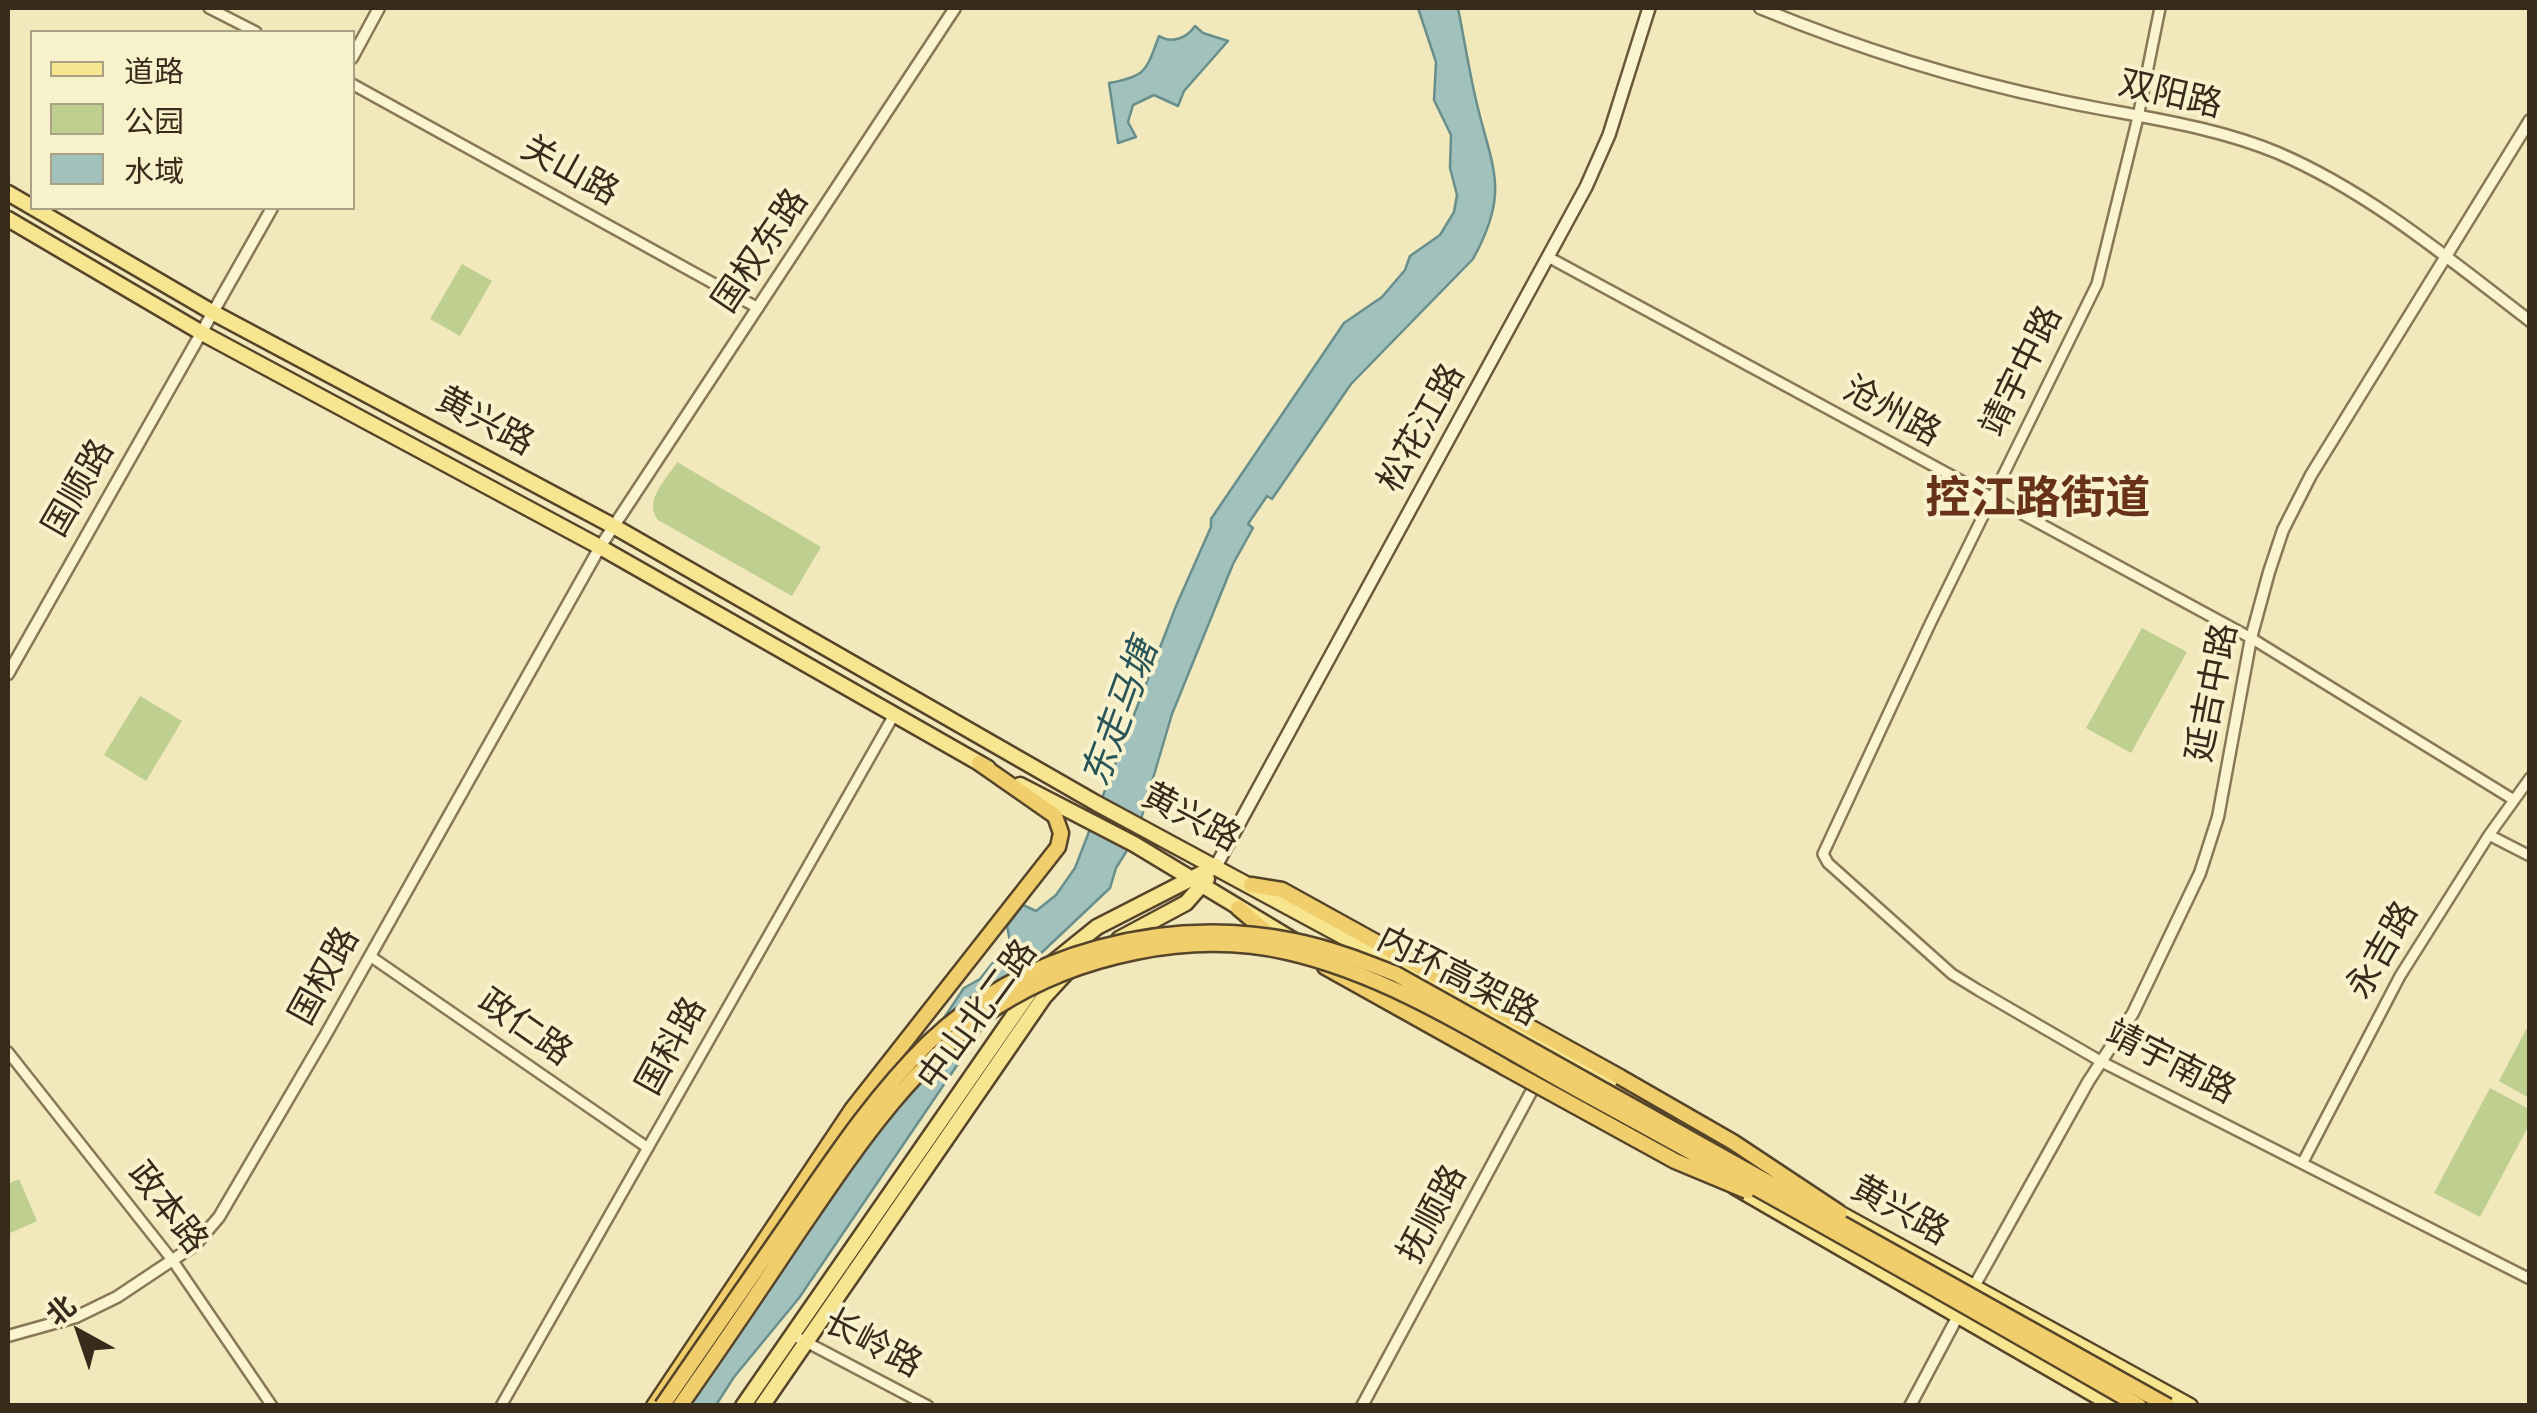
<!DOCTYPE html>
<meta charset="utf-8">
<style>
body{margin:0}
#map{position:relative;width:2537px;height:1413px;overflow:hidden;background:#f1e8bc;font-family:"Source Serif 4","Noto Sans SC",serif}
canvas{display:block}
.frame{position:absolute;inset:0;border:10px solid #372c1b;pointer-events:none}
.legend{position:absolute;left:30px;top:30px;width:325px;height:180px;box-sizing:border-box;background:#f7f1cc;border:2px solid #aaa285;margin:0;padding:12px 18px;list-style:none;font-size:30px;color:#372c1b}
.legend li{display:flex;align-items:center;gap:20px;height:50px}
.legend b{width:50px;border:2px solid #aaa285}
.north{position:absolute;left:30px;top:1283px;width:100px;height:100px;-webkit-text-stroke:8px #f7f1cc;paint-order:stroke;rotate:320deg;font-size:28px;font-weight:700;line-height:40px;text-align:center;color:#372c1b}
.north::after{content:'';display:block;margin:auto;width:35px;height:45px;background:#372c1b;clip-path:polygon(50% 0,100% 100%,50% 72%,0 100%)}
</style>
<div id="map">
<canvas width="2537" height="1413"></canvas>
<div class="frame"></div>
<ul class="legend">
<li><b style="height:12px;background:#f7e590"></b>道路</li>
<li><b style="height:28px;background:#bfcf90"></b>公园</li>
<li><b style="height:28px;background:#a1c1bc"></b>水域</li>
</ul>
<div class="north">北</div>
</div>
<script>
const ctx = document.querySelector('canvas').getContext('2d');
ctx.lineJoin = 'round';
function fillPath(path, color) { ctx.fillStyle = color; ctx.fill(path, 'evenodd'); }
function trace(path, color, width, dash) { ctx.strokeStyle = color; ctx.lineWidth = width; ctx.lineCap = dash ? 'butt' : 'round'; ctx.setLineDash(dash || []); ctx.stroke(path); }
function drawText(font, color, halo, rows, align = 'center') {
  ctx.font = font + ' "Source Serif 4","Noto Sans SC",serif'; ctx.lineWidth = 8; ctx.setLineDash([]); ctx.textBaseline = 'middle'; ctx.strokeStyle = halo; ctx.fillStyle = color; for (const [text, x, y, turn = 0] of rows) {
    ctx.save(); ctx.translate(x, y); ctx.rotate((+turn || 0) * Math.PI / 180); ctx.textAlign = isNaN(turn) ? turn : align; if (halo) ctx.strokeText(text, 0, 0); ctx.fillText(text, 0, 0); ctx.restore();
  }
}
const green = new Path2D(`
 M 462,264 L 492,281 L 460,336 L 430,319 Z
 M 677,462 L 821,547 L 792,596 L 658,520 C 643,501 666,480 677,462 Z
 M 2142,628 L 2187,652 L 2131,753 L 2086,728 Z
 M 140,696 L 182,721 L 146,781 L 104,755 Z
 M 2529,1024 L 2529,1098 L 2499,1081 Z
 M 2490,1088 L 2529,1109 L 2529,1125 L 2480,1217 L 2434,1193 Z
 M 19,1179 L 37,1221 L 8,1234 L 8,1184 Z`);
const water = new Path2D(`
 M 1418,8 L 1458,8 C 1464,38 1469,70 1476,100 C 1492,169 1511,190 1473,259 L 1351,384 L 1272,499 L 1267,496 L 1248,524 L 1253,528 L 1233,564 L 1172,714 L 1136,836 L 1116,868 L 1110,888 L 1019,974 L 799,1298 L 734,1377 L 716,1405 L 684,1406 L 964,988 L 980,979 L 1010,941 L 1007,926 L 1023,905 L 1036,911 L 1056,895 L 1075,868 L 1176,606 L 1211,527 L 1211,519 L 1344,323 L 1382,297 L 1405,270 L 1410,256 L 1440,235 L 1454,212 L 1457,195 L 1450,168 L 1451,135 L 1434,100 L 1436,62 Z
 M 1195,26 L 1203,33 L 1228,41 L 1184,91 L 1178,106 L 1154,95 L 1133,105 L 1128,122 L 1136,137 L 1118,143 L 1109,83 C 1147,76 1146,71 1159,36 C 1172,44 1187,38 1195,26 Z`);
const minor = new Path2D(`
 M 209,8 L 256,32
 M 2160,8 L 2138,117 L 2097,284 L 1930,624 L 1823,854 L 1828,863 L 1952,974 L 1978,990 L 2102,1062 L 2530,1279
 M 352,84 L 758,308
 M 1550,258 L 2251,638 L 2514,800
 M 2489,835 L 2530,856
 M 370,956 L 648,1148
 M 8,1052 L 173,1261 L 272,1406
 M 2303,1162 L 2400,976 L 2489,835 L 2530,778
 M 791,1334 L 928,1406
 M 501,1406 L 894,715`);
const tertiary = new Path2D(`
 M 1760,8 C 1855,47 1956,79 2057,100 C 2130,116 2209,124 2278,153 C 2371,193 2450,260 2530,321
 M 352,58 L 379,8
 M 8,674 L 272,208
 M 1972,1290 L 2088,1082 L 2133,1013 L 2200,873 L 2218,817 L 2251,638 L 2269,572 L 2283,530 L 2311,475 L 2530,120
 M 8,1336 L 76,1317 L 117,1297 L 195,1245 L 219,1217 L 325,1036 L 600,547 L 955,8
 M 1362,1406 L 1537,1081
 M 1910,1406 L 1959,1314`);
const secondary = new Path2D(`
 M 1216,866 L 1586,187 L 1609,135 L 1649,8`);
const primary = new Path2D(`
 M 8,193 L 212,312 L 615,527 L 1096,803 L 1553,1050 L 1759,1167
 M 8,219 L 202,333 L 600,547 L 988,768
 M 1020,785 L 1134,844 L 1293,940
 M 1119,939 L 1186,903 L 1207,879
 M 1050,965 L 1097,927 L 1216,866
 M 1381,990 L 1677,1154
 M 1735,1187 L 2114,1406
 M 1830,1208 L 2190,1406
 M 743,1406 L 1034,986
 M 762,1406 L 1044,997 L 1067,972`);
const trunk = new Path2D(`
 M 1251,885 L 1282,890 L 1620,1077
 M 1238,908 L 1276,940
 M 1325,967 L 1504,1067
 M 654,1406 L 853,1108 L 1058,847 L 1061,833 L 1055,816 L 979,763`);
const trunkBridge = new Path2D(`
 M 1504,1067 L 1675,1161 L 1747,1191
 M 1620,1077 L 1733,1142 L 1840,1213
 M 662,1406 C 705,1343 749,1280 792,1218 C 834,1157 875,1095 928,1043 C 1024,951 1165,915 1295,941 C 1330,948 1363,961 1396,974 L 2168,1406
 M 680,1406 C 720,1349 758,1293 796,1236 C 853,1153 910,1064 995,1008 C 1077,955 1191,930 1287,952 C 1397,977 1495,1045 1593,1098 C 1776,1198 1958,1301 2139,1406`);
const streetNames = [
 ["双阳路",2170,96,13],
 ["关山路",569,172,29],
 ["国权东路",762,252,-56],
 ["靖宇中路",2023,372,-64],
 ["沧州路",1891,413,29],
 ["黄兴路",484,423,28],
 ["松花江路",1423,429,-61],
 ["国顺路",80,489,-60],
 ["延吉中路",2214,693,-79],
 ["黄兴路",1190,819,28],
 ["永吉路",2384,951,-60],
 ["国权路",326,977,-61],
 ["内环高架路",1457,978,27],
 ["中山北二路",979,1016,-54],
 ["政仁路",524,1029,35],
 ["国科路",673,1047,-61],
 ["靖宇南路",2170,1064,27],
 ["政本路",166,1209,52],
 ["黄兴路",1899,1212,29],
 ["抚顺路",1434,1215,-62],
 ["长岭路",872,1345,28]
];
const waterNames = [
 ["东走马塘",1122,714,-70]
];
const districtNames = [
 ["控江路街道",2038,501]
];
fillPath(green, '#bfcf90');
fillPath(water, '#a1c1bc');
trace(water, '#688f8b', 2.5);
trace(minor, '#897855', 14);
trace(tertiary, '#897855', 15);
trace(secondary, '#6b5838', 16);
trace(primary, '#56442a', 19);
trace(trunk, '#56442a', 19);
trace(minor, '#fbf4d0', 9);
trace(tertiary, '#fbf4d0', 10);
trace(secondary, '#fbf4d0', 11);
trace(primary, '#f7e590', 14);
trace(trunk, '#efce6b', 14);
trace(trunkBridge, '#56442a', 19, []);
trace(trunkBridge, '#efce6b', 14);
drawText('35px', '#372c1b', '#f7f1cc', streetNames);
drawText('italic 38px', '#295558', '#f7f1cc', waterNames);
drawText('bold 45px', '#673217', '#f7f1cc', districtNames);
</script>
